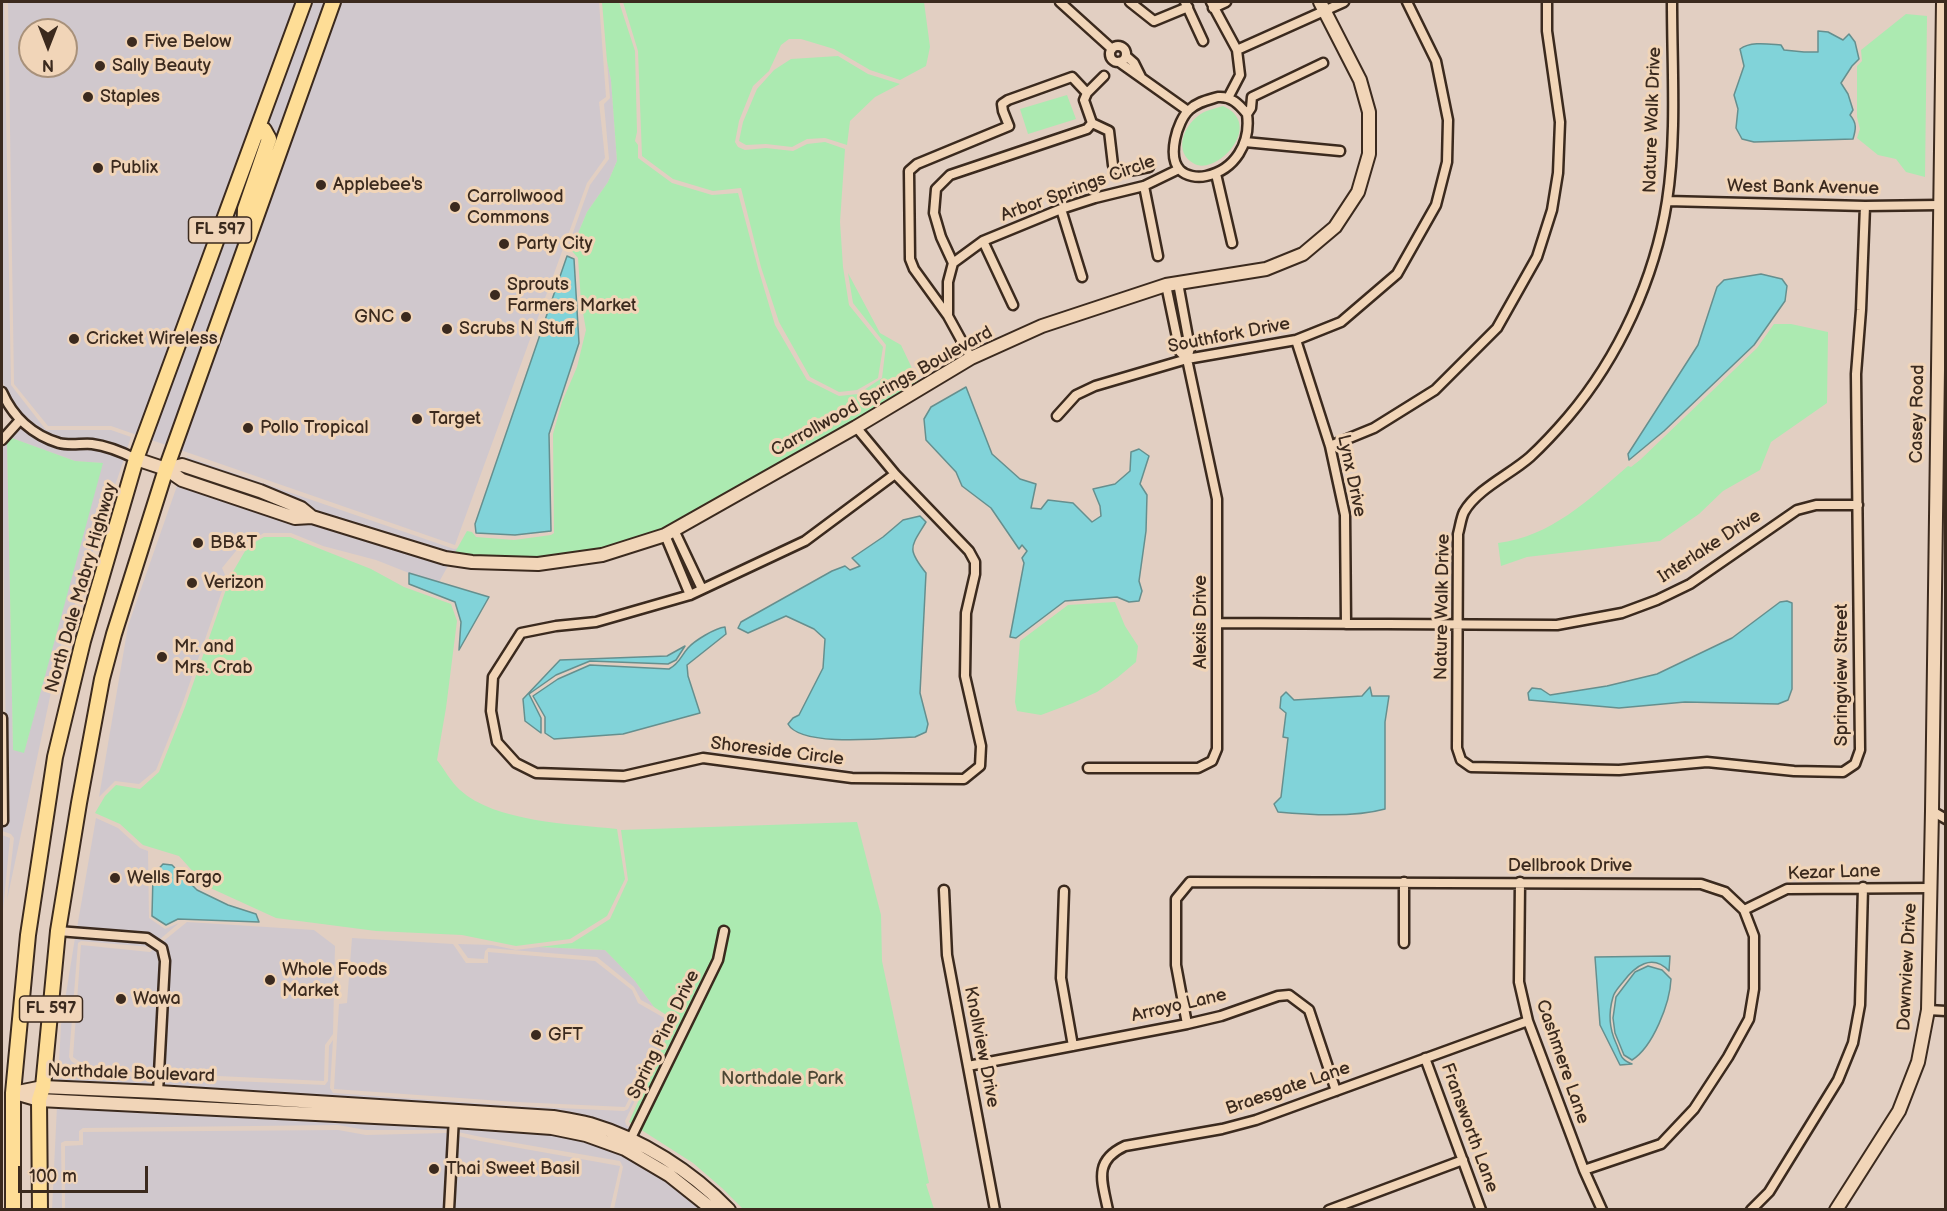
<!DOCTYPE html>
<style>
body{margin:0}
#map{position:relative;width:1947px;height:1211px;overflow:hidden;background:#e2cfc2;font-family:"Balsamiq Sans",sans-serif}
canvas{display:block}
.frame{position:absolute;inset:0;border:3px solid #3b2a1e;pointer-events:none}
.north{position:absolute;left:18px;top:18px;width:60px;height:60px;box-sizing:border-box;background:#f1d5b8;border:2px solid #a8917a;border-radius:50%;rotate:180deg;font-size:16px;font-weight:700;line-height:24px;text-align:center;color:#3b2a1e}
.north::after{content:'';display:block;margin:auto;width:21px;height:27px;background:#3b2a1e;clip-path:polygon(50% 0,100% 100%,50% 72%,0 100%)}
.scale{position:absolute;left:18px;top:1166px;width:130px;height:27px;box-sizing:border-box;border:3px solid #3b2a1e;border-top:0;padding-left:8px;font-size:18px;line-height:21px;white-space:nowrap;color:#3b2a1e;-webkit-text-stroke:4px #f1d5b8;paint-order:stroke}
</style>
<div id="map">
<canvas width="1947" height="1211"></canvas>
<div class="frame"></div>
<div class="north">N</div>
<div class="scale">100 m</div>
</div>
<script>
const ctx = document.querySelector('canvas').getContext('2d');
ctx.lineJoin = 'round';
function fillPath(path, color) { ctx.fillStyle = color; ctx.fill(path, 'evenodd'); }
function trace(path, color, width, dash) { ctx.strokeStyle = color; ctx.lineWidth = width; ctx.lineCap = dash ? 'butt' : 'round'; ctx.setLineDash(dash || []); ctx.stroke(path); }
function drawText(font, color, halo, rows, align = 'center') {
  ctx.font = font + ' "Balsamiq Sans",sans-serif'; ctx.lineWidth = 6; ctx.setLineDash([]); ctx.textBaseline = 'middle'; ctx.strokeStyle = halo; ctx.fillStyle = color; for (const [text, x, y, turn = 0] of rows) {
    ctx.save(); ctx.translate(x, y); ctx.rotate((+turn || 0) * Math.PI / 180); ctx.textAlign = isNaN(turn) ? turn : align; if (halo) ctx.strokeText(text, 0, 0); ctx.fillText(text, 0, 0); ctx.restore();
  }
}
const built = new Path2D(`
 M 2,2 L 4,2 L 11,385 L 46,430 L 111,430 L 131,437 L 127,449 L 117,444 L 93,439 L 62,439 L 41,430 L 12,404 L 2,381 Z
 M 8,2 L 599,2 L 606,97 L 599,102 L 605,158 L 587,183 L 455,545 L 111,426 L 48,426 L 14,384 ZM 30,30 L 66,30 L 66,66 L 30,66 Z
 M 607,61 L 611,80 L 617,161 L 608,182 L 587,212 L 570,252 L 566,252 L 590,185 L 609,159 L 604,104 L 610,98 Z
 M 20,426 L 37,439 L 60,449 L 91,449 L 115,454 L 124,459 L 61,645 L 7,900 L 14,838 L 11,834 L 2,831 L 2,826 L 7,825 L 2,450 L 7,440 L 13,750 L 24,752 L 102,463 L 75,461 L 9,437 Z
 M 187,457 L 454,549 L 458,548 L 454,554 L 445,553 L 313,512 L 301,501 L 186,461 Z
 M 178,483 L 449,564 L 439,582 L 409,573 L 376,560 L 323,546 L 291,533 L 264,533 L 247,542 L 243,546 L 240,546 L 222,568 L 226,577 L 223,588 L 182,705 L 156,770 L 139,784 L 115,781 L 99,797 L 128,626 Z
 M 96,818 L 118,828 L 140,848 L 148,851 L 149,918 L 165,929 L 179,923 L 159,940 L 147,933 L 77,928 Z
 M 2,835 L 10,838 L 2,921 Z
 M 187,922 L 314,930 L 335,946 L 333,1034 L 325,1045 L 324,1081 L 91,1070 L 73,1057 L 81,945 L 150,952 Z
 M 75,938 L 146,943 L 151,947 L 81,941 L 78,943 L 69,1057 L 71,1061 L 90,1074 L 154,1078 L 154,1086 L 58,1082 L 61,1025 Z
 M 352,938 L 453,944 L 466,963 L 488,963 L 488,952 L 595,961 L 632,990 L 638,1003 L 666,1019 L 660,1033 L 667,1036 L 644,1084 L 637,1083 L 625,1107 L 516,1102 L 334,1089 L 339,1004 L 347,1003 Z
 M 458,944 L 492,945 L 516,950 L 539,947 L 605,950 L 635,981 L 654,1007 L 641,1000 L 634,987 L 597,957 L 488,948 L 485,951 L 484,959 L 468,958 Z
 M 333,1040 L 330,1088 L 333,1093 L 515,1106 L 624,1111 L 628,1109 L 639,1087 L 641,1088 L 625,1121 L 626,1125 L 632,1129 L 629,1134 L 553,1112 L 163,1087 L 163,1078 L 325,1085 L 328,1081 L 329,1046 Z
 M 57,1106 L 156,1112 L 158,1114 L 159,1112 L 449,1126 L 449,1130 L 366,1130 L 338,1125 L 83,1128 L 79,1131 L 79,1141 L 65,1141 L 61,1143 L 62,1209 L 52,1210 Z
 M 458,1127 L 551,1133 L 585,1140 L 623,1154 L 666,1179 L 706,1209 L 614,1209 L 623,1167 L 620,1161 L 481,1137 L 458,1132 Z
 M 338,1130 L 366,1135 L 446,1133 L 480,1141 L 620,1166 L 610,1209 L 65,1210 L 65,1146 L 83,1145 L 83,1132 Z`);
const green = new Path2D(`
 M 602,2 L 619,2 L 635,51 L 637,132 L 635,141 L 638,145 L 638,158 L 672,183 L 712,195 L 738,193 L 758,268 L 775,325 L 807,380 L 839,396 L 858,394 L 882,378 L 886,345 L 853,303 L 848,273 L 880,333 L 901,345 L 919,383 L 663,530 L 602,550 L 537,559 L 454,554 L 467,531 L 472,532 L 476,537 L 514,540 L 551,535 L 554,533 L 553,434 L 562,402 L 577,367 L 586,330 L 581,301 L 578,258 L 571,250 L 587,212 L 608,182 L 617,161 L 611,80 L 607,61 Z
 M 623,2 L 924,2 L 930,47 L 926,66 L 900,80 L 870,70 L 834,49 L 801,39 L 789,39 L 781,45 L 769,71 L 753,86 L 739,121 L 735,142 L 738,147 L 745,150 L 766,148 L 793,151 L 807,144 L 825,142 L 845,149 L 840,222 L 843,267 L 849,305 L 883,347 L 878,378 L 857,390 L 839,392 L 810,377 L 779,322 L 761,267 L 741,188 L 713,191 L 673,179 L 642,156 L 638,51 Z
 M 1906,14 L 1927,16 L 1925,177 L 1906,172 L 1896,159 L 1878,155 L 1857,138 L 1860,129 L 1857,117 L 1857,66 L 1862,61 L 1861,50 Z
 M 838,56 L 868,74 L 900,84 L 875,97 L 850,121 L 847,145 L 825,138 L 807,139 L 792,147 L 766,144 L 746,145 L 739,141 L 743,122 L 757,89 L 774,70 L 791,59 Z
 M 1067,95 L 1076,119 L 1028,134 L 1020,109 Z
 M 1223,106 C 1266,125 1215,178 1193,163 C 1174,152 1183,127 1198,116 C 1205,110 1214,109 1223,106 Z
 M 1774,324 L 1791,324 L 1828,332 L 1827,403 L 1771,442 L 1760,470 L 1723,491 L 1699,514 L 1660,541 L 1527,557 L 1501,566 L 1498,543 C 1550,537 1590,499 1628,466 L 1631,467 L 1640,460 L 1757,348 Z
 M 9,437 L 75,461 L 103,463 L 24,753 L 13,750 L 7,440 Z
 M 264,537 L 290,537 L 371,569 L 404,587 L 451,604 L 457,621 L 446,708 L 437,760 C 444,769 451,782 460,790 C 495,822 571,824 617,829 L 625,879 L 607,916 L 570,939 L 516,946 L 462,935 L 376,931 L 276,918 L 206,886 L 179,856 L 143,845 L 120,824 L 95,813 L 105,796 L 116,785 L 140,789 L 159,772 L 185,707 L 231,575 L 248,546 Z
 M 1115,602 L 1125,626 L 1138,646 L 1136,662 L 1117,678 L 1097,692 L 1073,703 L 1041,715 L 1017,711 L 1015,702 L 1020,641 L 1068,605 Z
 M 857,822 L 881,915 L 882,961 L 929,1183 L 926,1184 L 934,1209 L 743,1209 L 722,1188 L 693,1163 L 629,1122 L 670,1030 L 667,1026 L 668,1016 L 654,1007 L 635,981 L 605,950 L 539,947 L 572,943 L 610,919 L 628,880 L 621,830 Z`);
const water = new Path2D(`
 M 1818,31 L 1828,32 L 1843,40 L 1849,34 L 1855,42 L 1859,59 L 1852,66 L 1841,83 L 1848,94 L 1853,110 L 1850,115 C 1857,123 1856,129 1853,139 L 1754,142 L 1742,139 L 1736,128 L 1738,109 L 1734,95 L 1744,66 L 1740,49 C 1751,41 1768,44 1781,45 L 1784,50 L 1804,52 L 1818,52 Z
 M 567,256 L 574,259 L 579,343 L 549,434 L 551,531 L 515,535 L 476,533 L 475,524 Z
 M 1761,274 L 1782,279 L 1787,286 L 1785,301 L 1754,345 L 1664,431 L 1629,460 L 1628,454 L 1698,345 L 1717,287 L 1724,280 Z
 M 966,387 L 992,454 L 1020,479 L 1036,484 L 1031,508 L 1041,509 L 1048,500 L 1073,503 L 1092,522 L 1101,516 L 1100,506 L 1093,489 L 1115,484 L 1130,471 L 1131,452 L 1139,449 L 1149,456 L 1140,484 L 1147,495 L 1146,531 L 1139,581 L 1142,591 L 1139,601 L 1129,602 L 1117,597 L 1065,601 L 1016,638 L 1010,637 L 1024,563 L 1022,558 L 1027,551 L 1022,545 L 1019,549 L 991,508 L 962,486 L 956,472 L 926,440 L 924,419 L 931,407 Z
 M 920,516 L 926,522 C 911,547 906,548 926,573 L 920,693 L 928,724 L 926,732 L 915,737 C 889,738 801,748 788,724 L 793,718 L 799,715 L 823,668 L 825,639 L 814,629 L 786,616 L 748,633 L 738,628 L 741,622 L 832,571 L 845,566 L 850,570 L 860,566 L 852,558 L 883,537 L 903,520 Z
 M 409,573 L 489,597 L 459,650 L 461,622 L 455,602 L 409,584 Z
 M 1787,601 L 1792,603 L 1792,689 L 1788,700 L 1778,704 L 1685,702 L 1619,708 L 1529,700 L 1528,693 L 1532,688 L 1541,689 L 1550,695 L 1607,686 L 1657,674 L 1732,638 L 1780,602 Z
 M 725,627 L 726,634 L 687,665 L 688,676 L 700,713 L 623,734 L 554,739 L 545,733 L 545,717 L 533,696 L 558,679 L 590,665 L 669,669 C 680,663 680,657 688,648 C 694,641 715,628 725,627 Z
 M 685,646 L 676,660 L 668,664 L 590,661 L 556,675 L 529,694 L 541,718 L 541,733 L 525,721 L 523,699 L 560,660 L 667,656 Z
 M 1370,687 L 1372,696 L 1389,696 L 1385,722 L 1385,809 C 1356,817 1309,815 1278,812 L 1274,804 L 1281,797 L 1288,738 L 1283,737 L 1286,713 L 1280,708 L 1281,697 L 1286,692 L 1294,700 L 1362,696 Z
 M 163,864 L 172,865 L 197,890 L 228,905 L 256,914 L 259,922 L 178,919 L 166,925 L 152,916 L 153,875 Z
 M 1670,956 L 1669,971 C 1652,953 1635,966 1623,982 C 1619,987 1614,992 1613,997 C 1608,1014 1609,1028 1616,1043 C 1621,1054 1620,1060 1632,1064 L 1620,1065 L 1600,1025 L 1595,957 Z
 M 1648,966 L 1662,970 L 1671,979 C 1670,1003 1653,1047 1632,1060 L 1624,1055 L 1615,1033 L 1613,1018 L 1616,997 L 1635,972 Z`);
const street = new Path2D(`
 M 1060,2 L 1112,49
 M 1130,2 L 1154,21 L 1188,7
 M 1185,2 L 1203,41
 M 1211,2 L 1237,50 L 1240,75 L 1228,98
 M 1672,2 C 1672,67 1677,136 1667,201 C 1655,278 1619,357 1568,417 C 1556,431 1543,445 1530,457 C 1511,474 1477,489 1464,512 C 1461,518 1460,527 1458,534 L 1457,748 L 1461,760 L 1471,767 L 1619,770 L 1707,762 L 1794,771 L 1843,772 L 1855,764 L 1860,750 L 1856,374 L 1861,310 L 1865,206
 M 1213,8 L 1226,2
 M1110 54a8 8 0 1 1 16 0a8 8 0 1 1-16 0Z
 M 1237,50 L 1344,2
 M 1126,56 L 1134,63 L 1141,77
 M 1119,62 L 1188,111
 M 1087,93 L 1104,76
 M 1218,97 C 1231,96 1239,104 1247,114 C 1251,143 1235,170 1206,176 C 1197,178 1186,176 1180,170 C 1167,157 1177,121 1189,110 C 1197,102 1208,100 1218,97 Z
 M 1247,114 L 1251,108 L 1252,97 L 1323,63
 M 1092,123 L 1109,131 L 1113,165 C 1120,176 1138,169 1149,167
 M 1245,142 L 1340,151
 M 1216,174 L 1232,243
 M 1144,186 L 1158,256
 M 1667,201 L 1865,206 L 1939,205
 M 1061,209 L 1082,277
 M 983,241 L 1013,305
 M 1166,285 L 1180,352 L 1187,359
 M 948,316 L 914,269 L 910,259 L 909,171 L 917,164 L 1009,126 L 1003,111 L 1002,104 L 1008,100 L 1072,77 L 1087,93 L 1084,100 L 1092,123 L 1087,129 L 950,175 L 936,189 L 934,213 L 941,237 L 953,263
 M 1296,340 L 1330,446 L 1345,515 L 1346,624
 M 971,358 L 948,316 L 948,282 L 953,263 L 983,241 L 1061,209 L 1095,198 L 1144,186 L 1179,169
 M 2,392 C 13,417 33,435 59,443 C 70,446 82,443 92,444 C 108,446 122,452 136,459
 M 1057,416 L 1076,395 L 1095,386 L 1187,359 L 1296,340 L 1341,322 L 1397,274 L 1436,205 L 1447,162 L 1448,120 L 1436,61 L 1407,2
 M 856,427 L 895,474 L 969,551 L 975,562 L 975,574 L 966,613 L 965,676 L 981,746 L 980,766 L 964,779 L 852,778 L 703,758 L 624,776 L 536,773 L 516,763 L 497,742 L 491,711 L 493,677 L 521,633 L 556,626 L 596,622 L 690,595 L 805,541 L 895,474
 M 2,440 L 20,420
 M 1330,446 L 1374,428 L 1435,390 L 1497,328 L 1537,257 L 1552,210 L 1558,173 L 1560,122 L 1547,31 L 1547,2
 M 674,530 L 702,589
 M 665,535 L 690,595
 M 1218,623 L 1557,625 L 1622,613 L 1657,600 L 1690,584 L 1797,510 L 1816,505 L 1858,505
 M 2,718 L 3,821
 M 1088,768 L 1198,768 L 1212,761 L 1217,749 L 1217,499 L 1187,359 L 1190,348 L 1178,283
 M 1932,811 L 1946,819
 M 1520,882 L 1519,982 L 1528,1021 L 1584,1170 L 1602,1210
 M 944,890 L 947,955 L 995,1210
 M 1064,891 L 1061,978 L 1073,1046
 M 1744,910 L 1787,889 L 1931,888
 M 58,931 L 147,938 L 162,948 L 165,961 L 158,1092
 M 1404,943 L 1404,882
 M 1928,1010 L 1946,1011
 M 1187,1024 L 1176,965 L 1176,899 L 1190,882 L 1701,884 L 1725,892 L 1744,910 L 1754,936 L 1754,989 L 1749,1019 L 1728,1057 L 1694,1109 L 1661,1144 L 1584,1170
 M 1425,1058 L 1481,1210
 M 968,1066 L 1187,1024 L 1221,1016 L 1278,996 L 1289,995 L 1309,1010 L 1336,1091
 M 628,1144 L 718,960 L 724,931
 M 449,1210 L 454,1117
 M 1108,1210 C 1102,1181 1093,1161 1125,1146 L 1222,1129 L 1256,1120 L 1528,1021
 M 1329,1210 L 1463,1160
 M 1751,1210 L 1769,1192 L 1838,1080 L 1853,1043 L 1860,1005 L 1863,887`);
const secondary = new Path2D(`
 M 136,459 L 166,469 L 182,480 L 295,518 L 312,517 L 445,558 L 472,562 L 538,564 L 602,555 L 665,535 L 856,427 L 971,358 L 1042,326 L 1166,285 L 1266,269 L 1303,254 L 1335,227 L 1358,192 L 1369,154 L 1369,112 L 1360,80 L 1320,2
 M 166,469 L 182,465 L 260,491 L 301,508 L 312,517
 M 13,1093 L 43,1087 L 158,1092 L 553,1117 C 565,1119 578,1121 590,1124 C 641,1139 692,1171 729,1210
 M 15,1093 L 39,1100 L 454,1121 L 552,1128 L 586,1135 L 625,1149 L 669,1175 L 713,1210
 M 1836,1210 L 1899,1111 L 1918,1062 L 1928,1010 L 1932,811 L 1943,2`);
const primary = new Path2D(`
 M 244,238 L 245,209 L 269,139 L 264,130 L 258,128
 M 13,1210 L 13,1093 L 28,935 L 55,757 L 83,641 L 136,459 L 304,2
 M 40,1210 L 39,1100 L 43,1087 L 58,931 L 79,803 L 102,679 L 114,634 L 166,469 L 333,2`);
const markers = [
 [132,42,6,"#3b2a1e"],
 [100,66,6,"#3b2a1e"],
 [88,97,6,"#3b2a1e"],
 [98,168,6,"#3b2a1e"],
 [321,185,6,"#3b2a1e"],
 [455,207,6,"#3b2a1e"],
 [504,244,6,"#3b2a1e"],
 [495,295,6,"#3b2a1e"],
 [406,317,6,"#3b2a1e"],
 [447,329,6,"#3b2a1e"],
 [74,339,6,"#3b2a1e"],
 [417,419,6,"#3b2a1e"],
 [248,428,6,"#3b2a1e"],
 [198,543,6,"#3b2a1e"],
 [192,583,6,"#3b2a1e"],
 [162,657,6,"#3b2a1e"],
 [115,878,6,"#3b2a1e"],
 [270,980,6,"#3b2a1e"],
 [121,999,6,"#3b2a1e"],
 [536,1035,6,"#3b2a1e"],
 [434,1169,6,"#3b2a1e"]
];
const shields = [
 [220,230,63],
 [51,1009,63]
];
const shieldNames = [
 ["FL 597",220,230],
 ["FL 597",51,1009]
];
const poiNames = [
 ["Five Below",144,42],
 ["Sally Beauty",112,66],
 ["Staples",100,97],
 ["Publix",110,168],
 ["Applebee's",333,185],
 ["Carrollwood",467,197],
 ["Commons",467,218],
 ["Party City",516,244],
 ["Sprouts",507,285],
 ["Farmers Market",507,306],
 ["GNC",394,317,"right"],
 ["Scrubs N Stuff",459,329],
 ["Cricket Wireless",86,339],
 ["Target",429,419],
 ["Pollo Tropical",260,428],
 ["BB&T",210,543],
 ["Verizon",204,583],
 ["Mr. and",174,647],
 ["Mrs. Crab",174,668],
 ["Wells Fargo",127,878],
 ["Whole Foods",282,970],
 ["Market",282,991],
 ["Wawa",133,999],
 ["GFT",548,1035],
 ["Thai Sweet Basil",446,1169]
];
const streetNames = [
 ["Nature Walk Drive",1653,120,-88],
 ["West Bank Avenue",1803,188,1],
 ["Arbor Springs Circle",1078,189,-20],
 ["Southfork Drive",1229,336,-11],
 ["Carrollwood Springs Boulevard",882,392,-29],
 ["Casey Road",1918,414,-89],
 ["Lynx Drive",1351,476,78],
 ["Interlake Drive",1710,547,-33],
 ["North Dale Mabry Highway",82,588,-74],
 ["Nature Walk Drive",1443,607,-89],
 ["Alexis Drive",1201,622,-90],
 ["Springview Street",1842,675,-90],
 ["Shoreside Circle",777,752,7],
 ["Dellbrook Drive",1570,866],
 ["Kezar Lane",1834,873,-2],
 ["Dawnview Drive",1908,967,-87],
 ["Arroyo Lane",1179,1006,-13],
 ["Spring Pine Drive",664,1035,-64],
 ["Knollview Drive",981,1047,79],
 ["Cashmere Lane",1562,1062,71],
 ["Northdale Boulevard",131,1074,2],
 ["Braesgate Lane",1288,1089,-19],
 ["Fransworth Lane",1469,1128,70]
];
const parkNames = [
 ["Northdale Park",782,1079]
];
fillPath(built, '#d0c8cd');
fillPath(green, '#aceab1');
fillPath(water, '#81d3d9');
trace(water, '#658f8e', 1.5);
trace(street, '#3b2a1e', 13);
trace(secondary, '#3b2a1e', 16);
trace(primary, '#3b2a1e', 18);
trace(street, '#f1d5b8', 8);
trace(secondary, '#f1d5b8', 12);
trace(primary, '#fedd96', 14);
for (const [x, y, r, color] of markers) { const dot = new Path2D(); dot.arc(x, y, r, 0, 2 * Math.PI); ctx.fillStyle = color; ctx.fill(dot); trace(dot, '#f1d5b8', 2); }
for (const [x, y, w] of shields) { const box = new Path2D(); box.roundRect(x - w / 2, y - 13, w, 26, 4.5); ctx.fillStyle = '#f1d5b8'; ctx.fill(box); trace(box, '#3b2a1e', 1.5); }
drawText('bold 16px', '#3b2a1e', null, shieldNames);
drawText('18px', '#3b2a1e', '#f1d5b8', poiNames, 'left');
drawText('18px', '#3b2a1e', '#f1d5b8', streetNames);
drawText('18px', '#4c4734', '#f1d5b8', parkNames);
</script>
